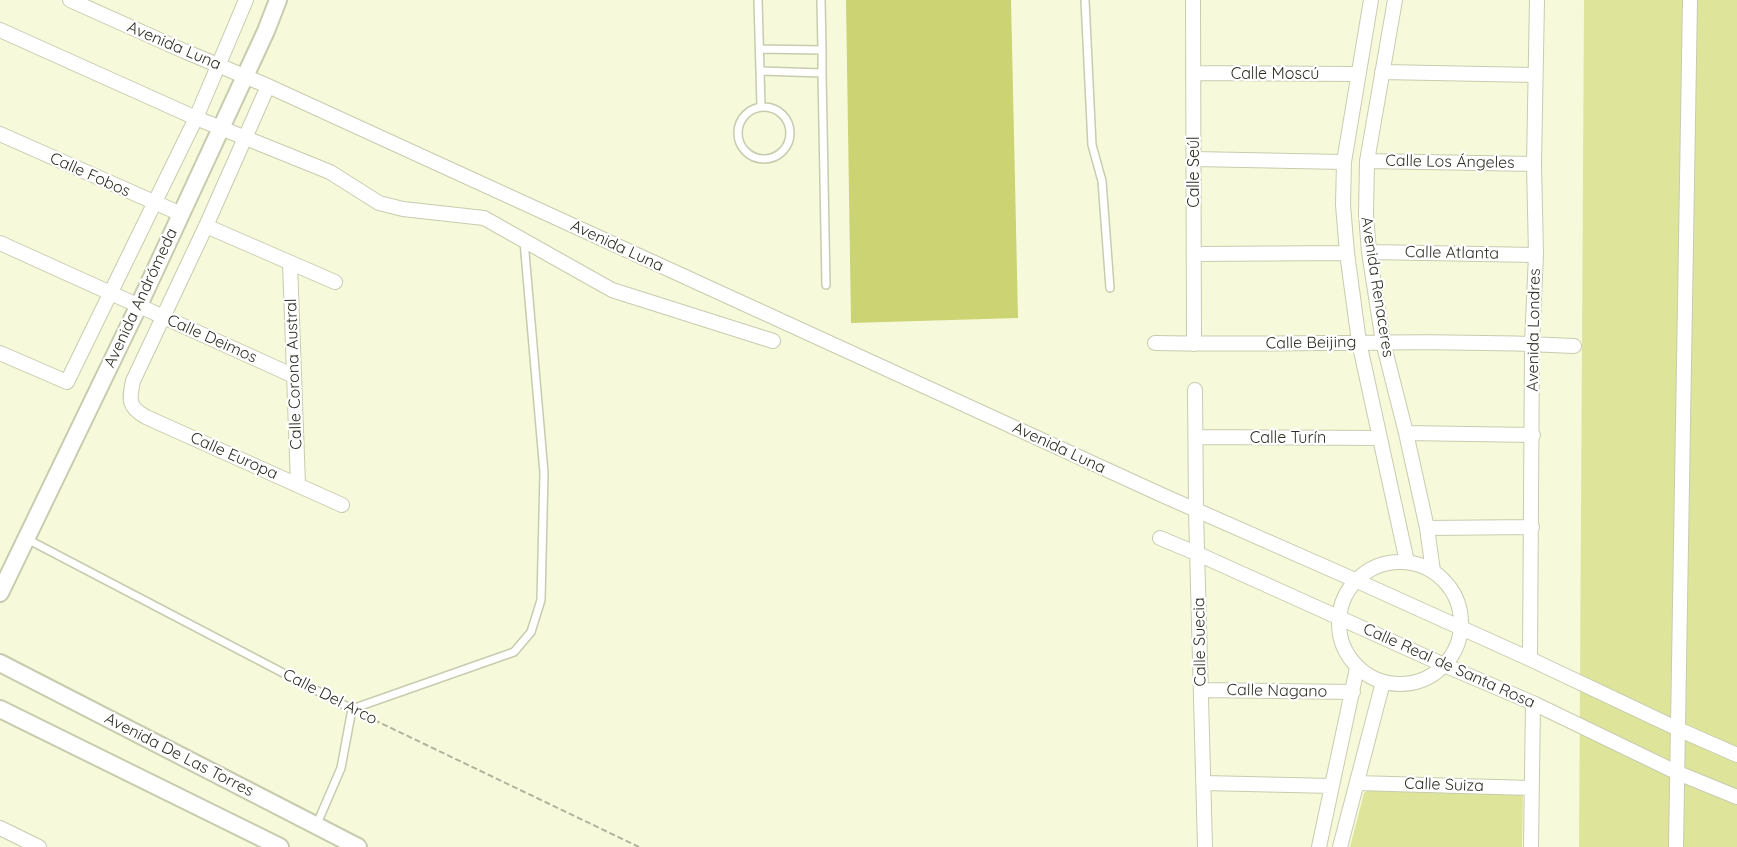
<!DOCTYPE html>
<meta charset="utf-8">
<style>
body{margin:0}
canvas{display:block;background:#f6fadb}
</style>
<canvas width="1737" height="847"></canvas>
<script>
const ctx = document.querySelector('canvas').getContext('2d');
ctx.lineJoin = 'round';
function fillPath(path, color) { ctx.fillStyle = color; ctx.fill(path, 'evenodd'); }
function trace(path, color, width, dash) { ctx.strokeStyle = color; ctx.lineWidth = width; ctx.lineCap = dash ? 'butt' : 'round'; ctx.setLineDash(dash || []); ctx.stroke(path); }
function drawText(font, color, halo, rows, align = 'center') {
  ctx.font = font + ' Quicksand,sans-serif'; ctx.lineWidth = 4.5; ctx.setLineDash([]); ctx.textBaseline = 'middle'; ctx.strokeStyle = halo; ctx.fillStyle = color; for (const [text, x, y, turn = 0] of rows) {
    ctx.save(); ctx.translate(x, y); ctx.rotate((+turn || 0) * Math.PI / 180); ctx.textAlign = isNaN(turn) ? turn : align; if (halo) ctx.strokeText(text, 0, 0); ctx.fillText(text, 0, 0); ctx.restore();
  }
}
const green = new Path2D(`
 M 1584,0 L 1737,0 L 1737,847 L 1579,847 Z
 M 1374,787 L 1513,790 L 1523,795 L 1522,847 L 1350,847 L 1364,793 Z`);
const building = new Path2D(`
 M 846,0 L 1011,0 L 1018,318 L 851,323 Z`);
const path = new Path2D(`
 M 366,716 L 639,847`);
const service = new Path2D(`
 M 758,0 L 761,106
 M 1085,0 L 1092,145 L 1102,181 L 1110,288
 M 760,49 L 822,50 L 821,0
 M 761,71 L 822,73 L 822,50
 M 822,73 L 826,285
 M738 133a26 26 0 1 1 52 0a26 26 0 1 1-52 0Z
 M 27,539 L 352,709
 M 316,826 L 341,768 L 352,709 L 514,652 L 531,632 L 541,600 L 544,473 L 524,241`);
const minor = new Path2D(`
 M 70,0 L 184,51 L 268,86 L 1162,495 L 1355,580 L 1530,659 L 1678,729 L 1737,755
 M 1193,0 L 1194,344
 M 1371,0 L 1344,162 L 1343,205 L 1347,253 L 1359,342 L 1407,562
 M 1395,0 L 1367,161 L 1366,214 L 1369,252 L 1383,342 L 1406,433 L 1427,528 L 1433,571
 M 0,30 L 196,118 L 330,172 L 379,203 L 403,209 L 484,218 L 612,290 L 773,341
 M 1382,72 L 1535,75
 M 1193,73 L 1357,74
 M 268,86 L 206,226 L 133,381 C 129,400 128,407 146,417 L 342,505
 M 0,134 L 181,214
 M 1194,159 L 1344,162
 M 1367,161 L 1534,164
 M 206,226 L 335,282
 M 0,243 L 294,376
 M 1369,252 L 1536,255
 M 1194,254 L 1347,253
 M 290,263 L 298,485
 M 1155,343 C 1295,346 1435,338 1574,346
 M 0,353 L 67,382 L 196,118 L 246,0
 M 1195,390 L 1196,511 L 1205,847
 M 1406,433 L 1533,435
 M 1196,437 L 1380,438
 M 1427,528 L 1532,527
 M 1160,538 L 1198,554 L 1444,665 L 1533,703 L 1678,773 L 1737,797
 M1339 623a61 61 0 1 1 122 0a61 61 0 1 1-122 0Z
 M 1530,659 L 1532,343 L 1536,255 L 1534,164 L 1537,0
 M 1201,690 L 1353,692
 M 1204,783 L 1332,786
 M 1357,783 L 1531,788
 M 0,828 L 39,847
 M 1319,847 L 1357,668
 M 1340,847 L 1383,682
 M 1531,847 L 1533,703
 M 1676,847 L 1690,0`);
const tertiary = new Path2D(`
 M 0,593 L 139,305 L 266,31 L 278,0
 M 0,663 L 358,847
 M 0,709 L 280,847`);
const streetNames = [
 ["Avenida Luna",174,46,23],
 ["Calle Moscú",1275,74],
 ["Calle Los Ángeles",1450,162,1],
 ["Calle Seúl",1194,172,-90],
 ["Calle Fobos",90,175,24],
 ["Avenida Luna",617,246,25],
 ["Calle Atlanta",1452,253,1],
 ["Avenida Renaceres",1377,287,81],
 ["Avenida Andrómeda",141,298,-65],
 ["Avenida Londres",1534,330,-89],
 ["Calle Deimos",212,339,24],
 ["Calle Beijing",1311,343,-1],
 ["Calle Corona Austral",294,374,-92],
 ["Calle Turín",1288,438],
 ["Avenida Luna",1059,448,25],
 ["Calle Europa",234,456,24],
 ["Calle Suecia",1200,642,-91],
 ["Calle Real de Santa Rosa",1449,666,24],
 ["Calle Nagano",1277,691,1],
 ["Calle Del Arco",330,697,27],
 ["Avenida De Las Torres",179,755,27],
 ["Calle Suiza",1444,785,2]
];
fillPath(green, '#dee59b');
fillPath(building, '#ccd373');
trace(service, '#c8ccae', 10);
trace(minor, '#c8ccae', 16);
trace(tertiary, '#c8ccae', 20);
trace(path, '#b1b49c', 2, [6, 3]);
trace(service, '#fff', 7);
trace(minor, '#fff', 14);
trace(tertiary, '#fff', 16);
drawText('16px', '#2d2f23', '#fff', streetNames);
</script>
